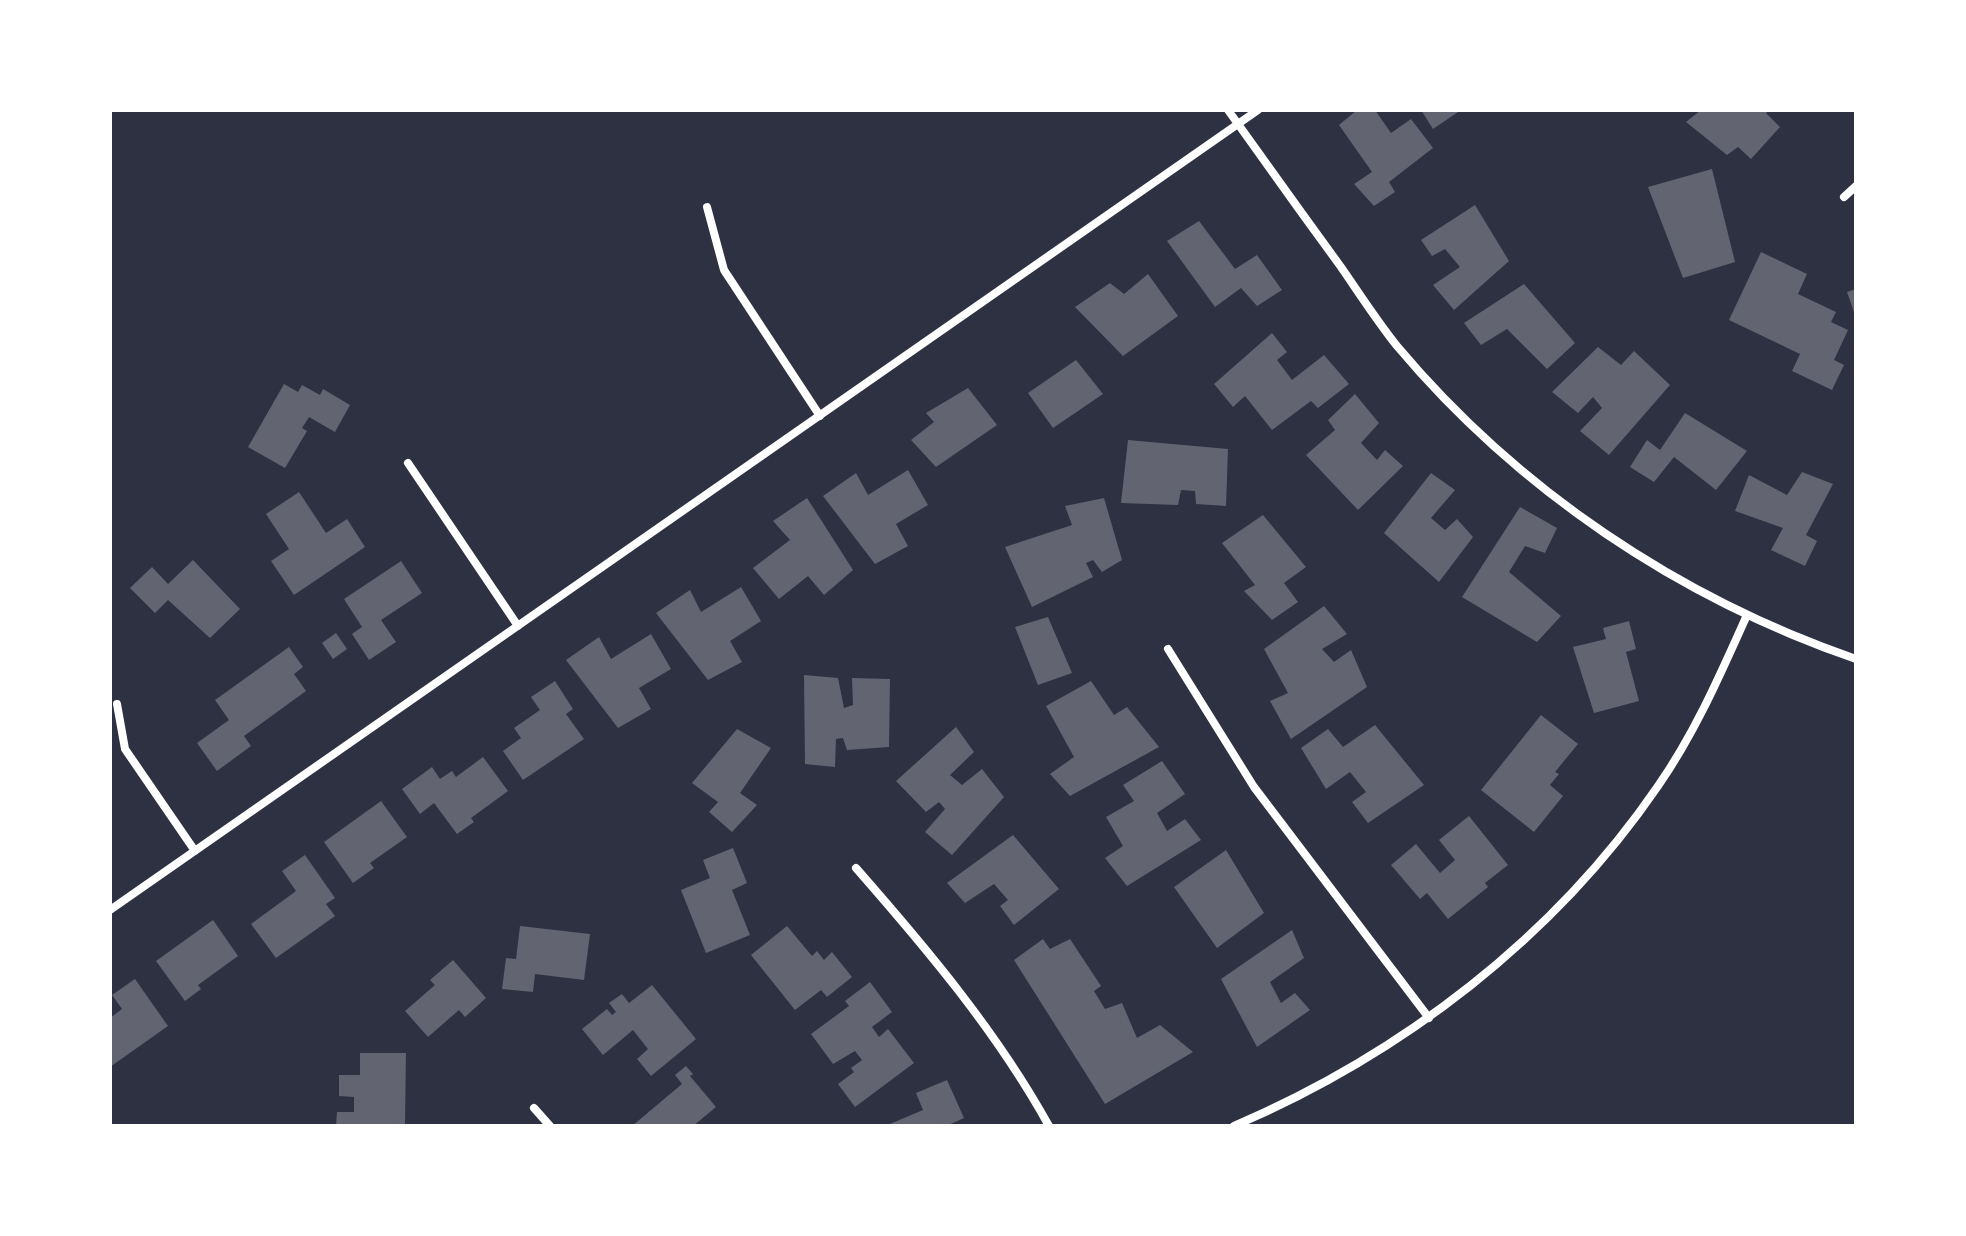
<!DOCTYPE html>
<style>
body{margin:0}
#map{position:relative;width:1966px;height:1236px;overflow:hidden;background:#2d3142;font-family:Inter,sans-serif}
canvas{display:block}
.frame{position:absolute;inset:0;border:112px solid #fff;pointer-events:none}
</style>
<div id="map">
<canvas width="1966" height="1236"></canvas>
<div class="frame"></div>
</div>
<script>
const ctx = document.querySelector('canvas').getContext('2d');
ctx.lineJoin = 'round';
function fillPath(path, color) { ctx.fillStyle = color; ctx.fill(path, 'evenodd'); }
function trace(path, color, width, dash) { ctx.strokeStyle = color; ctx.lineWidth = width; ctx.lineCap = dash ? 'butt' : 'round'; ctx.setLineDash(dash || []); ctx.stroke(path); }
const building = new Path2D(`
 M 1357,110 L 1375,110 L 1391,133 L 1411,119 L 1433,148 L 1389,182 L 1395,192 L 1374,206 L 1354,184 L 1372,172 L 1339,125 Z
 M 1421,110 L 1461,110 L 1433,129 Z
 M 1701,110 L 1770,110 L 1766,113 L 1780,127 L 1751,159 L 1738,147 L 1727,155 L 1686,122 Z
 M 1712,169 L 1735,262 L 1683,278 L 1648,187 Z
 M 1475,205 L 1509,261 L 1454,310 L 1433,285 L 1460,267 L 1445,249 L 1432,256 L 1421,240 Z
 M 1199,221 L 1235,269 L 1257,255 L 1282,290 L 1257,306 L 1241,288 L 1215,307 L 1167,241 Z
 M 1761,252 L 1807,274 L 1798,294 L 1836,312 L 1831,322 L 1848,330 L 1834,360 L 1844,365 L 1832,390 L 1792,371 L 1800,354 L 1729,320 Z
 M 1148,274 L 1178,316 L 1123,356 L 1075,307 L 1110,283 L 1124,294 Z
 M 1524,284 L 1575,343 L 1547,369 L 1507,329 L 1481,345 L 1464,323 Z
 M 1856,289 L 1856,318 L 1847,292 Z
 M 1272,333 L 1287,352 L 1277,360 L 1292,380 L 1324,355 L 1349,384 L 1318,408 L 1311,401 L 1272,430 L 1245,396 L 1233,407 L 1214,384 Z
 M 1598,347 L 1621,365 L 1634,351 L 1670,385 L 1609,455 L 1580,431 L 1602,408 L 1593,397 L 1578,413 L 1552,392 Z
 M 1076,360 L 1103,394 L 1053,428 L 1028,393 Z
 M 284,384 L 298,392 L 302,385 L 320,395 L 323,389 L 350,405 L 335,432 L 309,417 L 302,428 L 307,431 L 285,468 L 248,447 Z
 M 968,388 L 997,425 L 936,467 L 911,440 L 934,422 L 926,413 Z
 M 1355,394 L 1379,423 L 1361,443 L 1377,460 L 1385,450 L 1403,466 L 1358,510 L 1306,455 L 1335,430 L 1328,420 Z
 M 1685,413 L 1747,451 L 1716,490 L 1674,457 L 1654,482 L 1630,467 L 1647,440 L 1660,450 Z
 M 1128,440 L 1228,449 L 1226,506 L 1196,504 L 1195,491 L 1181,490 L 1178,505 L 1121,503 Z
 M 908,470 L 928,505 L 896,524 L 908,546 L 875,564 L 823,496 L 856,473 L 868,495 Z
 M 1802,472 L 1833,484 L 1806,535 L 1817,541 L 1805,566 L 1771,550 L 1783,528 L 1735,511 L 1749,475 L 1787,495 Z
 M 1431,473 L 1455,490 L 1431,518 L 1445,530 L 1457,519 L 1473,537 L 1439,582 L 1384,533 Z
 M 299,492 L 326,533 L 347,519 L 365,547 L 294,595 L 271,561 L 289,549 L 266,514 Z
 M 807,498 L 853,570 L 824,595 L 808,576 L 779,599 L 753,568 L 790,540 L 773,521 Z
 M 1104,498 L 1122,560 L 1102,572 L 1093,560 L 1086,563 L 1093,577 L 1032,607 L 1005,547 L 1072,525 L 1065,506 Z
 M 1520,507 L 1557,528 L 1545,553 L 1525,546 L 1509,572 L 1561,616 L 1537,642 L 1462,597 Z
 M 1263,515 L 1306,567 L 1284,583 L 1298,602 L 1272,620 L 1244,591 L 1255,585 L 1222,543 Z
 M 193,560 L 240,609 L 210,638 L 168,600 L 155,613 L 130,588 L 152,567 L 168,584 Z
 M 401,561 L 422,593 L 381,620 L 396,642 L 369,660 L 352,634 L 362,627 L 344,599 Z
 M 741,587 L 761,621 L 730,641 L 742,662 L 708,680 L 656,613 L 690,590 L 701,612 Z
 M 1324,606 L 1347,634 L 1322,649 L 1334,662 L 1351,650 L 1367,687 L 1291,739 L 1270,701 L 1288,693 L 1264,649 Z
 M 1048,617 L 1072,673 L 1038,685 L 1015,627 Z
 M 1629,621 L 1636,649 L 1626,652 L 1639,701 L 1594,713 L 1573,647 L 1606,639 L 1603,628 Z
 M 336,633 L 347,649 L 333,659 L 322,643 Z
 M 651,634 L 671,669 L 639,688 L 651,709 L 618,728 L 566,660 L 599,637 L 611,659 Z
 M 289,647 L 303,667 L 294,674 L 306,691 L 244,736 L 251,746 L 217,771 L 197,743 L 229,720 L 215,700 Z
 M 804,675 L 838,678 L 844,708 L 853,705 L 852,678 L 890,679 L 889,747 L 847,750 L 843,738 L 836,739 L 835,767 L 805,764 Z
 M 555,681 L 573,709 L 566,714 L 584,739 L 523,780 L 503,751 L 521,738 L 514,728 L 540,710 L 531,697 Z
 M 1091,681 L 1114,715 L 1127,707 L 1159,747 L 1070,796 L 1050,774 L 1074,757 L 1046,706 Z
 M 1541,715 L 1578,744 L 1555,772 L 1559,774 L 1550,785 L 1563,796 L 1534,832 L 1481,790 Z
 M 1375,725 L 1424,785 L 1368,823 L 1352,802 L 1366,792 L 1350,772 L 1326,789 L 1301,748 L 1328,729 L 1343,747 Z
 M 956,727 L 974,752 L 950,775 L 962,785 L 982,769 L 1004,797 L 952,855 L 925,832 L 945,809 L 939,802 L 926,812 L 896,781 Z
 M 737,729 L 771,748 L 740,793 L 757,805 L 732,832 L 709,812 L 718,802 L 692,783 Z
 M 483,757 L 508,791 L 471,818 L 474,822 L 457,834 L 434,803 L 420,814 L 402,789 L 432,767 L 440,779 L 452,771 L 456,777 Z
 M 1162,761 L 1185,794 L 1157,813 L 1167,831 L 1185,819 L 1201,840 L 1127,886 L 1105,858 L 1123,846 L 1106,817 L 1134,801 L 1123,785 Z
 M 381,801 L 407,837 L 370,863 L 374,868 L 353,883 L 324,842 Z
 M 1469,816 L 1508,865 L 1485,883 L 1488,887 L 1448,919 L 1427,893 L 1420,899 L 1391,865 L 1416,844 L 1440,873 L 1455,860 L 1439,840 Z
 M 1013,835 L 1059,889 L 1014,925 L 1000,906 L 1008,900 L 994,884 L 965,903 L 947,883 Z
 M 733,848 L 747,883 L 732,890 L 750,935 L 706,953 L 681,890 L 710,878 L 703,860 Z
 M 1226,850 L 1264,913 L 1217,948 L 1174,887 Z
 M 305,855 L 335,898 L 326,904 L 335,916 L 276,958 L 251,924 L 296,891 L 282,871 Z
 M 213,920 L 238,956 L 198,985 L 201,989 L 185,1001 L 156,961 Z
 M 520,926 L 590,934 L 584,980 L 535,974 L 533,992 L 502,989 L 506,958 L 516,959 Z
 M 787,926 L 812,956 L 817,951 L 824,960 L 832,952 L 852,977 L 827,997 L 821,990 L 795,1010 L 751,955 Z
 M 1292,930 L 1304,958 L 1270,982 L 1281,1003 L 1295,993 L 1310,1010 L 1257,1047 L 1221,979 Z
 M 1043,939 L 1050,949 L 1070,939 L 1101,986 L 1094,991 L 1105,1009 L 1122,1003 L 1137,1038 L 1160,1025 L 1193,1052 L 1105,1104 L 1014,960 Z
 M 453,960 L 486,998 L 465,1017 L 459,1010 L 428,1037 L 405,1011 L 435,985 L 430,980 Z
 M 135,979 L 168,1026 L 110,1067 L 110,1018 L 122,1009 L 112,995 Z
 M 870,982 L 892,1012 L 872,1027 L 879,1037 L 888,1029 L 914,1063 L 855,1107 L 838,1084 L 854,1072 L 851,1068 L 862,1060 L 855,1051 L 833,1064 L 811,1034 L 849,1006 L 845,1001 Z
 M 652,985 L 696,1039 L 651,1076 L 637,1059 L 648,1049 L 633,1030 L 603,1055 L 582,1029 L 607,1009 L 612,1015 L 616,1012 L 609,1003 L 622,994 L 629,1003 Z
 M 360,1053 L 406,1053 L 405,1126 L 336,1126 L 337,1112 L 354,1112 L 354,1097 L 339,1096 L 339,1075 L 360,1075 Z
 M 686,1066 L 693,1074 L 690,1076 L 716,1107 L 693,1126 L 632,1126 L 682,1084 L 675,1075 Z
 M 947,1080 L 964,1118 L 946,1126 L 885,1126 L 923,1110 L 916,1093 Z`);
const minor = new Path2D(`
 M 1228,110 C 1265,162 1303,215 1341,267 C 1359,293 1377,321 1397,346 C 1518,490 1679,598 1856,659
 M 1844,197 L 1856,186
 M 707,207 L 724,270 L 820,416
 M 408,463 L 518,626
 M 1168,649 L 1254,787 L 1429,1018
 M 117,704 L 125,749 L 195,851
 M 856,868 C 927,949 997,1032 1049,1126
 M 110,910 L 1258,110
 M 534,1108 L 550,1126
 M 1234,1126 C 1402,1054 1554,938 1658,786 C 1695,733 1721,673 1747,615`);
fillPath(building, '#626471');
trace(minor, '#fff', 8);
</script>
